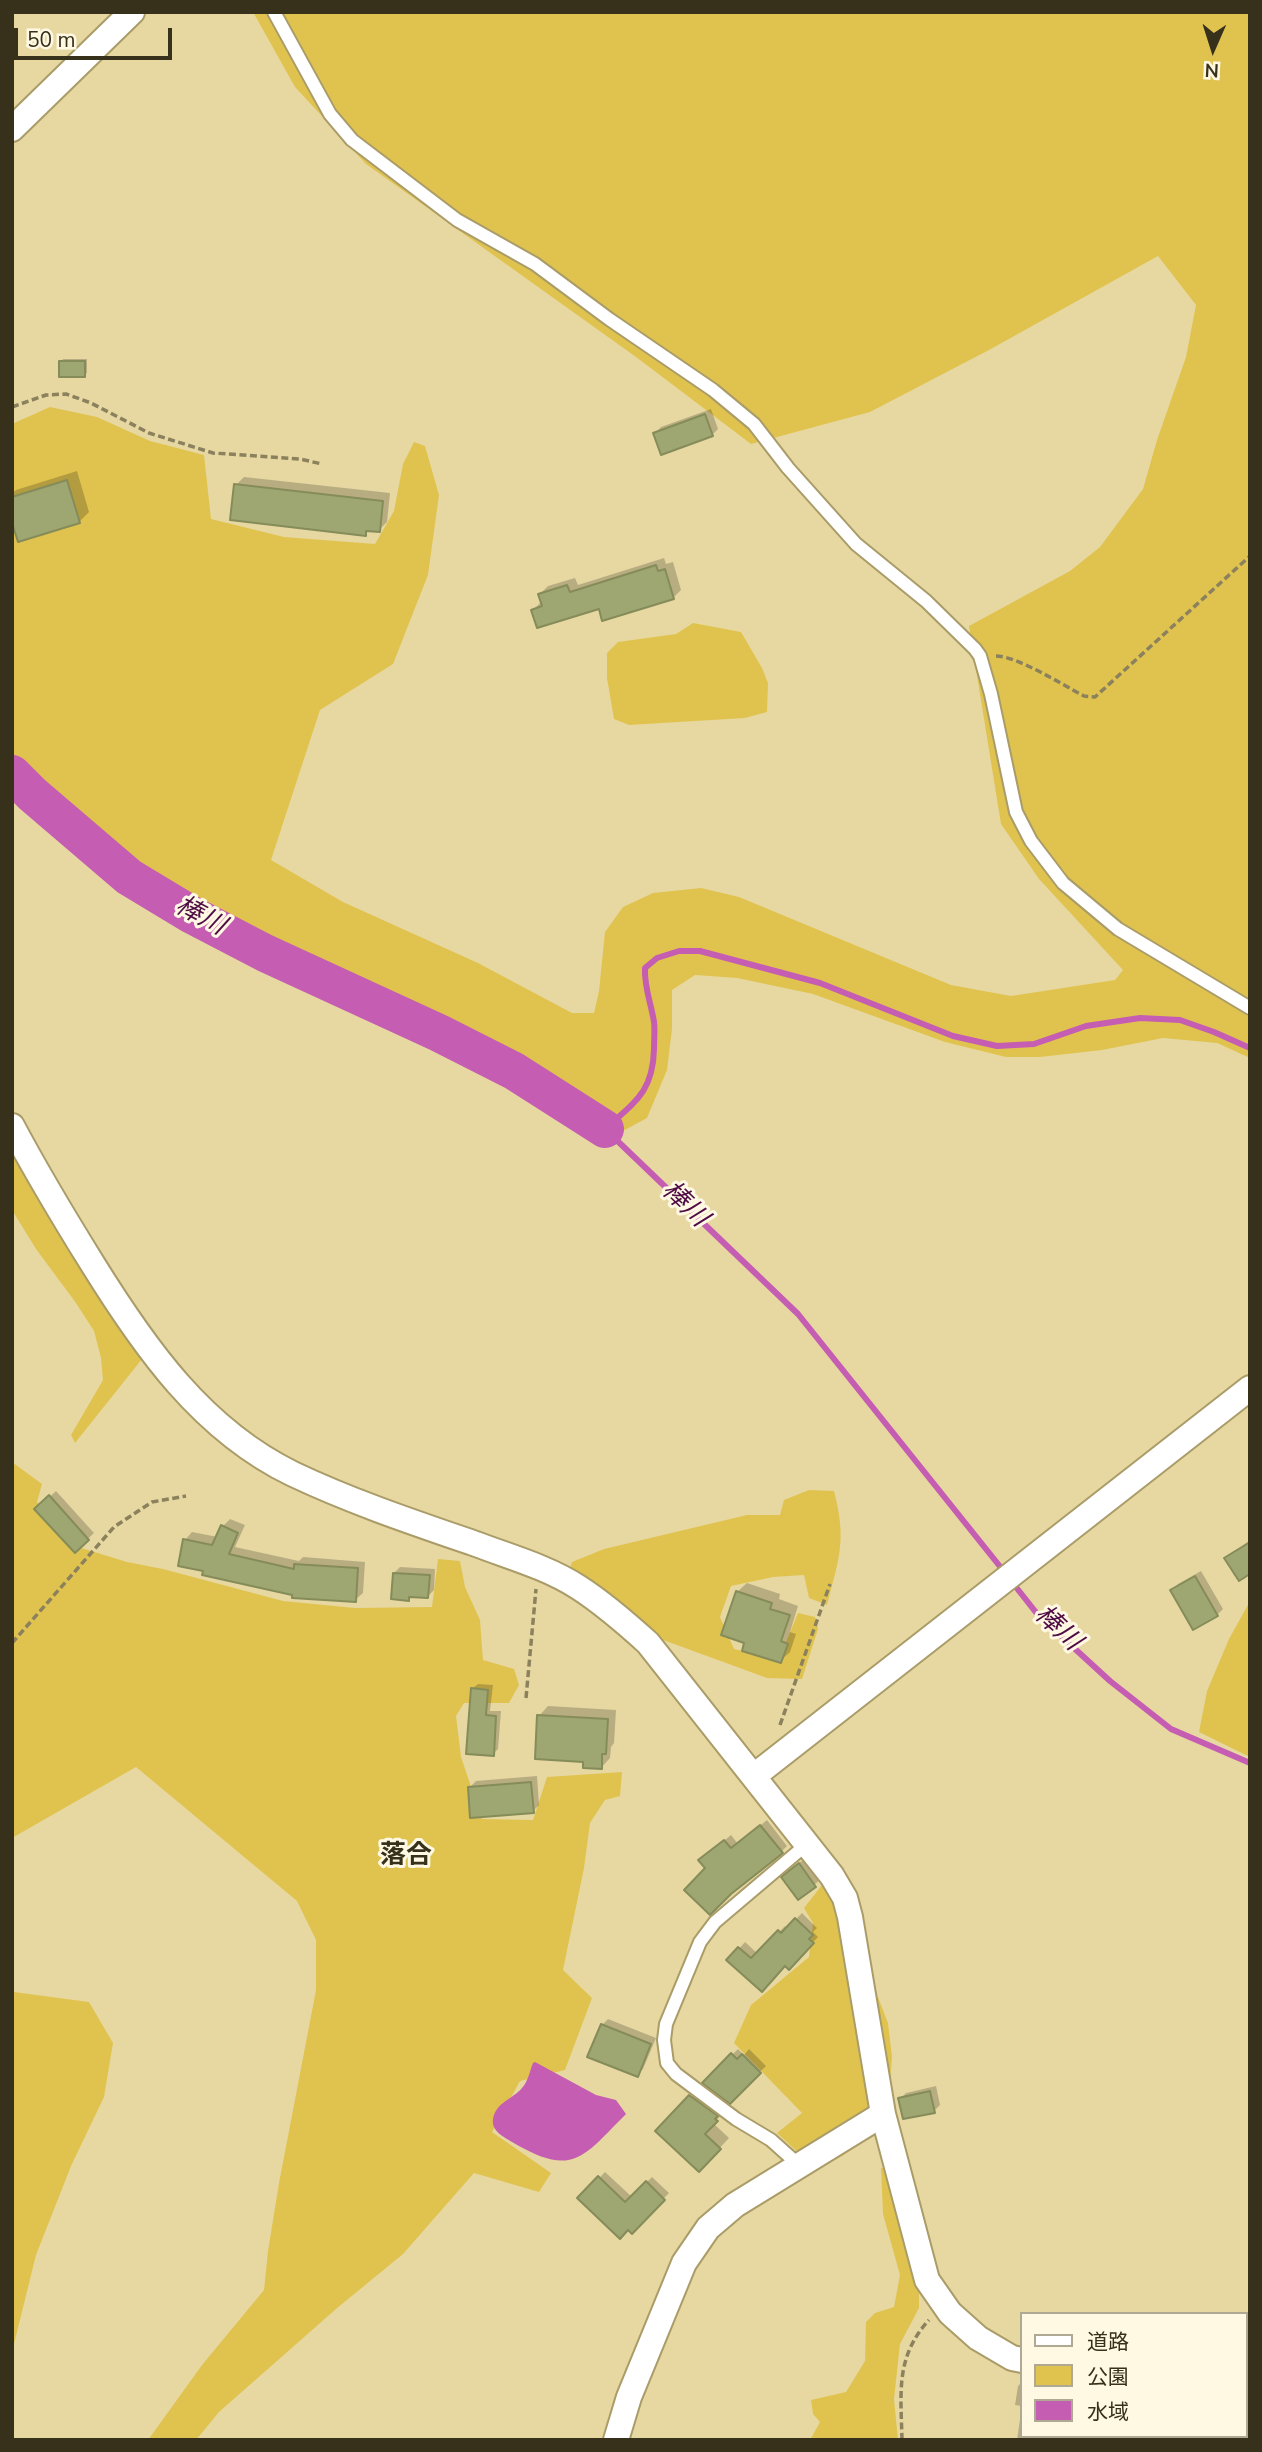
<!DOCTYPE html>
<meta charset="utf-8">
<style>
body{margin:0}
#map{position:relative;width:1262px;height:2452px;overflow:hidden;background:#e7d8a2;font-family:"Nunito Sans","Noto Sans JP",sans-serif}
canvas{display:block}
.frame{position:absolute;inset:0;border:14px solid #37311c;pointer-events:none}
.legend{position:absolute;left:1020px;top:2312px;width:228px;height:126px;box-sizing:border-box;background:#fff9e4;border:2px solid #afa994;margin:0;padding:9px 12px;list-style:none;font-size:21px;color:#37311c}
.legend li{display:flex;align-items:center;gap:14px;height:35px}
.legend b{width:35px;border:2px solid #afa994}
.north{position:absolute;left:1178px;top:14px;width:70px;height:70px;-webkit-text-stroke:5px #fff9e4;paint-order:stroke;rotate:183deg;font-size:19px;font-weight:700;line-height:28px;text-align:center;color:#37311c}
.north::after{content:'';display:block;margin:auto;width:24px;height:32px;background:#37311c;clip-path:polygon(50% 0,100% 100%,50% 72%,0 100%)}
.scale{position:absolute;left:14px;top:28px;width:158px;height:32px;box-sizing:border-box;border:4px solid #37311c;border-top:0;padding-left:9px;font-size:21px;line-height:24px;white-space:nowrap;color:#37311c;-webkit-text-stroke:5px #fff9e4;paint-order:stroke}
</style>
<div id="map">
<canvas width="1262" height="2452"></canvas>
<div class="frame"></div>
<ul class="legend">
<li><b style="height:9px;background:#fff"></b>道路</li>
<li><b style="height:19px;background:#e0c34f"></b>公園</li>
<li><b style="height:19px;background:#c55db2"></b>水域</li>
</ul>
<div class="north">N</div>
<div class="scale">50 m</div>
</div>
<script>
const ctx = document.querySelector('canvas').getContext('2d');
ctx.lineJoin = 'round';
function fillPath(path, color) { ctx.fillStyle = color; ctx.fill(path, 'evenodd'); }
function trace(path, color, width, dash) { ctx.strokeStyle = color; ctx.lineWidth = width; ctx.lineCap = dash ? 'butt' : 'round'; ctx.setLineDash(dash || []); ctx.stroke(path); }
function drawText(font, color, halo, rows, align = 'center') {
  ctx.font = font + ' "Nunito Sans","Noto Sans JP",sans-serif'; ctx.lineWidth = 6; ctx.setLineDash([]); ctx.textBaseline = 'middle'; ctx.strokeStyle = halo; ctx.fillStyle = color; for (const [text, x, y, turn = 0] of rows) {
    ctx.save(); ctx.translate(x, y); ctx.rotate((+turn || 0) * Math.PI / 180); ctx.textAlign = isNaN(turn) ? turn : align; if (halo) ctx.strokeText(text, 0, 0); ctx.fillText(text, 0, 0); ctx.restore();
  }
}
const green = new Path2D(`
 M 253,12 L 1250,12 L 1250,1058 L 1217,1043 L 1163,1038 L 1102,1050 L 1040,1057 L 1006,1057 L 945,1042 L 813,994 L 737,978 L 695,975 L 672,990 L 672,1029 L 667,1070 L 647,1118 L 621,1132 L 601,1134 L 510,1081 L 439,1044 L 240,955 L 183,922 L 73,839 L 12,786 L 12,424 L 50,407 L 97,417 L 150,441 L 204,455 L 211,519 L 284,537 L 375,544 L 394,511 L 403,464 L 414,442 L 425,446 L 439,495 L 428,575 L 393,664 L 320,710 L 271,860 L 343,902 L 478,963 L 572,1013 L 594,1013 L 599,991 L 605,932 L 623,907 L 653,893 L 701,888 L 739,897 L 951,985 L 1011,996 L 1115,980 L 1123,970 L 1039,879 L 1001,824 L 969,626 L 1070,571 L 1100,547 L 1143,489 L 1157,440 L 1186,357 L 1196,305 L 1158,256 L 989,350 L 870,412 L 751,444 L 636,357 L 366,164 L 295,87 Z
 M 693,623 L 741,632 L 762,668 L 768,683 L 767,712 L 745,718 L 629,725 L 614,719 L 607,678 L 607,653 L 618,642 L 676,634 Z
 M 12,1142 L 139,1347 L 142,1359 L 75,1443 L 71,1435 L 103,1380 L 101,1358 L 94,1331 L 76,1303 L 36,1249 L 12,1210 Z
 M 12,1462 L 42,1484 L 37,1502 L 75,1546 L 127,1562 L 163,1569 L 283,1601 L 355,1608 L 432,1607 L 438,1559 L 460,1561 L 465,1587 L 480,1620 L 483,1660 L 514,1669 L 519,1685 L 509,1703 L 464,1703 L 456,1716 L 461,1757 L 482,1819 L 533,1820 L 547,1777 L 622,1772 L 620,1796 L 605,1800 L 590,1823 L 584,1868 L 563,1970 L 592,1998 L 565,2070 L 520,2081 L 492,2132 L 551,2173 L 539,2192 L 474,2173 L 403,2254 L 336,2309 L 219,2412 L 196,2440 L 148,2440 L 202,2365 L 264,2290 L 268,2251 L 279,2183 L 316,1990 L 316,1940 L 297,1901 L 136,1767 L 12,1838 Z
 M 809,1490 L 834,1491 C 847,1541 839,1558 827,1605 L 809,1598 L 804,1575 L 773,1577 L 731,1586 L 720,1617 L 734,1649 L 779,1659 L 798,1613 L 815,1617 L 818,1629 L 802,1679 L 767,1678 L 655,1637 L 568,1574 L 572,1562 L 604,1549 L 747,1515 L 780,1515 L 784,1500 Z
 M 1250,1601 L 1250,1757 L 1199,1732 L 1207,1691 L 1229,1639 Z
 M 822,1885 L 832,1888 L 869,1974 L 888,2023 L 892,2057 L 889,2094 L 892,2122 L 842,2156 L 817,2170 L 777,2133 L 802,2113 L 734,2043 L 751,2005 L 809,1957 L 813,1923 L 804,1908 Z
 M 14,1992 L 89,2002 L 113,2043 L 104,2097 L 71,2166 L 36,2255 L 12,2352 L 12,1993 Z
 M 891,2167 L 919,2281 L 919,2308 L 900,2344 L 894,2399 L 898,2440 L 810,2440 L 820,2422 L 813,2414 L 811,2400 L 846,2392 L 865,2361 L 866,2322 L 875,2313 L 894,2307 L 900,2275 L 883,2214 L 881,2168 Z`);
const water = new Path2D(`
 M 535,2062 L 596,2095 L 616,2100 L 626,2114 C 582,2158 573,2178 512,2142 C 504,2137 491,2131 493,2119 C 496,2102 513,2099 522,2088 C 528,2082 530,2070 533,2063 Z`);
const shadow = new Path2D(`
 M 63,359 L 87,359 L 87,373 L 84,375 L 61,362 Z
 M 711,409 L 718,429 L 712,435 L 655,433 L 661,427 Z
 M 77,471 L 89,512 L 79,522 L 12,517 L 12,494 L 16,490 Z
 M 244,477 L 390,493 L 387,522 L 379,530 L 370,529 L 365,534 L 236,485 Z
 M 664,558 L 666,564 L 673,562 L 681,590 L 673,598 L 600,607 L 533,610 L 542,601 L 540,594 L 548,586 L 575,578 L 578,585 Z
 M 56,1491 L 94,1533 L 75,1551 L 37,1509 Z
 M 230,1519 L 245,1525 L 235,1547 L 299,1561 L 303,1557 L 365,1562 L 363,1593 L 355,1600 L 294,1593 L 205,1569 L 185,1540 L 192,1532 L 218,1537 L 223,1526 Z
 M 1250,1540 L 1250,1572 L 1227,1558 Z
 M 400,1567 L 435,1569 L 434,1590 L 428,1596 L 412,1595 L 409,1599 L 394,1573 Z
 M 1201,1571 L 1223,1609 L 1217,1615 L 1173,1590 L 1178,1584 Z
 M 747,1583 L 780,1594 L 779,1599 L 798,1606 L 790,1632 L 796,1634 L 790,1652 L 780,1661 L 746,1642 L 737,1592 Z
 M 478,1684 L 493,1685 L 490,1711 L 501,1711 L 498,1749 L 493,1754 L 472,1689 Z
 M 548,1706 L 616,1710 L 614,1743 L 611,1747 L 610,1758 L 601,1768 L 539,1716 Z
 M 537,1776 L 539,1805 L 533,1811 L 470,1787 L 476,1781 Z
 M 767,1820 L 787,1846 L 781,1852 L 707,1868 L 707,1855 L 731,1835 L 738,1844 Z
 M 805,1858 L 821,1879 L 799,1898 L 789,1872 Z
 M 802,1913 L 817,1928 L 813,1932 L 818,1937 L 789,1967 L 785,1964 L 729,1960 L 745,1942 L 758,1954 L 785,1926 L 787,1928 Z
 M 608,2019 L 656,2038 L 643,2069 L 637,2075 L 602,2025 Z
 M 738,2049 L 744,2055 L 749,2049 L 766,2066 L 730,2101 L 705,2082 Z
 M 936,2086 L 940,2105 L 934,2111 L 900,2099 L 906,2093 Z
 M 700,2087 L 726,2111 L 713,2123 L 729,2138 L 699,2170 L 658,2131 Z
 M 605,2172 L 632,2197 L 652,2177 L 669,2193 L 632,2231 L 580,2198 Z
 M 1022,2382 L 1022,2436 L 1089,2436 L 1094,2440 L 1017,2440 L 1022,2406 L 1015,2405 L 1018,2386 Z`);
const stream = new Path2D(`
 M 1006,1574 L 798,1314 L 605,1129 C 635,1102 653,1092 654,1049 C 654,1040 655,1030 654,1022 C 651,1003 644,987 645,968 L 657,958 L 679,951 L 700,951 L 820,983 L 953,1036 L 997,1046 L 1034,1044 L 1086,1026 L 1140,1018 L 1180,1020 L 1214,1032 L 1250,1048
 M 1012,1582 L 1038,1615 L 1110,1681 L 1171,1729 L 1250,1763`);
const river = new Path2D(`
 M 12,774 L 32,794 L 129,877 L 192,915 L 265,953 L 439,1033 L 514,1071 L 605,1129`);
const building = new Path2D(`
 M 59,361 L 85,361 L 85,377 L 59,377 Z
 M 705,414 L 713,436 L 661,455 L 653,433 Z
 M 67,480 L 80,523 L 18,542 L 12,523 L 12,497 Z
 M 234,484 L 383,501 L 380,532 L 366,531 L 366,536 L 230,520 Z
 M 656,565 L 658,571 L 665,569 L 674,599 L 602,621 L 599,609 L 537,628 L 531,610 L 542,606 L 538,594 L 567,585 L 570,592 Z
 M 49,1495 L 89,1540 L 75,1553 L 34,1509 Z
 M 221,1525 L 238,1533 L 229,1554 L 294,1569 L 294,1564 L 358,1568 L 356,1602 L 292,1598 L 292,1595 L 202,1575 L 203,1571 L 178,1566 L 183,1539 L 212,1545 Z
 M 1250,1542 L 1250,1574 L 1239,1581 L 1224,1558 Z
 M 393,1573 L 430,1575 L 428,1598 L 409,1597 L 409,1601 L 391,1599 Z
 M 1195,1576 L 1218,1616 L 1193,1630 L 1170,1590 Z
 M 736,1591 L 772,1603 L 770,1609 L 790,1615 L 781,1641 L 788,1644 L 781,1663 L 742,1651 L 744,1643 L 721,1635 Z
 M 471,1688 L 488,1690 L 486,1715 L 496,1716 L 494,1756 L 466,1754 Z
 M 537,1715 L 608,1719 L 606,1754 L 602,1754 L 602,1769 L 583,1768 L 583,1762 L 535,1759 Z
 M 531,1782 L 534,1813 L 470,1818 L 468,1787 Z
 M 760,1825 L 783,1853 L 731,1894 L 710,1915 L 684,1890 L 705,1868 L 698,1860 L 724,1840 L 731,1848 Z
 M 799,1863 L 816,1887 L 798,1900 L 781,1877 Z
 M 795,1918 L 813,1935 L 809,1939 L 814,1943 L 789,1970 L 785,1966 L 762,1992 L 726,1960 L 738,1947 L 751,1958 L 778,1930 L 781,1933 Z
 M 601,2024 L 651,2044 L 638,2077 L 587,2057 Z
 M 731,2053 L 737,2059 L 742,2054 L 761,2073 L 730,2104 L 702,2083 Z
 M 930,2091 L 935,2113 L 903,2119 L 898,2098 Z
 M 689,2095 L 718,2116 L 715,2119 L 718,2121 L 705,2134 L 721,2149 L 699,2172 L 655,2131 Z
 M 598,2176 L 625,2202 L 646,2181 L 665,2200 L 632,2234 L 628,2230 L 620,2239 L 577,2198 Z`);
const path = new Path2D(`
 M 12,407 L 46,395 L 66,394 L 91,403 L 149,433 L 213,453 L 300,459 L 322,464
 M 996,656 C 1017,656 1063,685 1084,696 L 1095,697 L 1250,556
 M 12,1643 L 114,1527 L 152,1502 L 186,1496
 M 526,1698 L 536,1589
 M 780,1725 L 830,1584
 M 902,2440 C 901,2393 895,2357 929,2320`);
const service = new Path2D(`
 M 274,12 L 330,114 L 352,140 L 457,220 L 535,264 L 609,319 L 713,390 L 754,424 L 788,468 L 856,544 L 926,601 L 975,649 L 980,656 L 991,694 L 1016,812 L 1031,841 L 1063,883 L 1118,929 L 1250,1008
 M 800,2166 L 771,2140 L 736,2119 L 676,2074 L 667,2063 L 664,2040 L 666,2024 L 700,1942 L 715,1922 L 807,1844`);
const minor = new Path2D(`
 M 12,129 L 132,12
 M 12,1126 C 37,1173 64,1218 92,1263 C 144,1347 202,1430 293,1474 C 352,1502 415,1523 476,1544 C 510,1557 547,1567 578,1587 C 603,1603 626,1623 648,1643 L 832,1876 L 845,1898 L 850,1917 L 883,2114 L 927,2280 L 950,2313 L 978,2338 L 1012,2358 L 1022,2360
 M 754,1776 L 1250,1388
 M 1241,2436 L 1245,2440
 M 616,2440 L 629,2397 L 684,2263 L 708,2228 L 735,2205 L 883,2114`);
const waterNames = [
 ["棒川",200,917,28],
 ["棒川",684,1205,44],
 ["棒川",1057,1629,43]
];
const neighbourhoodNames = [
 ["落合",406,1857]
];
fillPath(green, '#e0c34f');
fillPath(water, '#c55db2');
fillPath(shadow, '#0003');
trace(stream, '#c55db2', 6);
trace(river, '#c55db2', 38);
fillPath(building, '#9ea672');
trace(building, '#858c59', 2);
trace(service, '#aa9c68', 16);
trace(minor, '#aa9c68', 28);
trace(path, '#8c815d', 3.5, [7, 3.5]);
trace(service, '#fff', 12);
trace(minor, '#fff', 24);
drawText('italic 26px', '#4f0c45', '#fff9e4', waterNames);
drawText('bold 26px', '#37311c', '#fff9e4', neighbourhoodNames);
</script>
